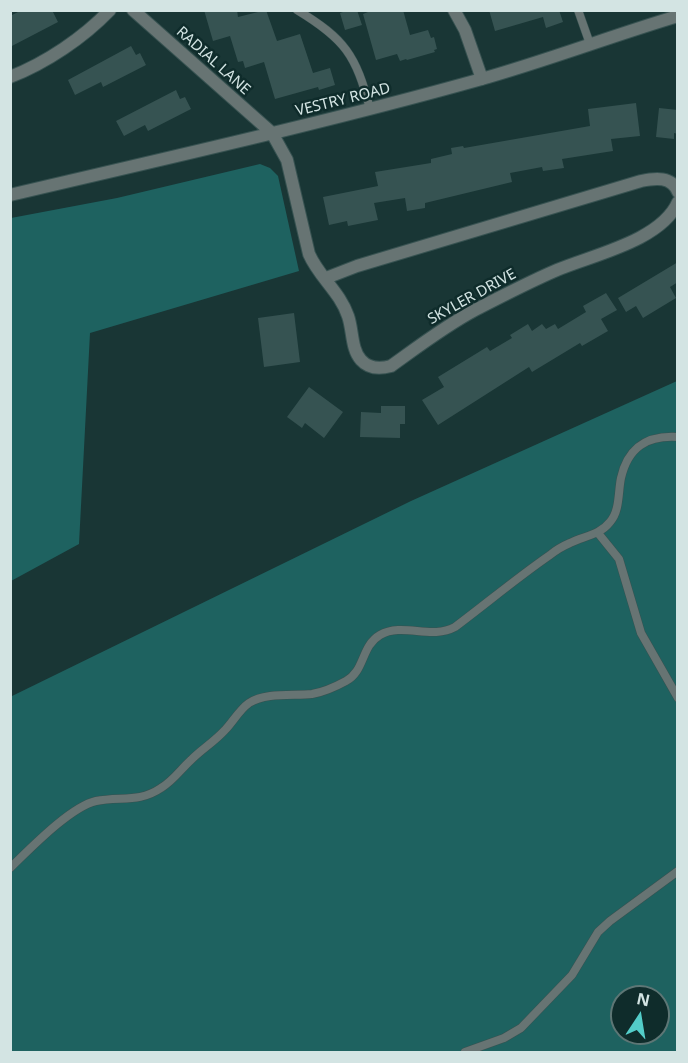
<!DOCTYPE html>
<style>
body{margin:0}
#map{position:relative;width:688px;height:1063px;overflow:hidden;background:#193635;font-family:"Noto Sans",sans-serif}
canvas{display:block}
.frame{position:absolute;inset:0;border:12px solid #d3e4e3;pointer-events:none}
.north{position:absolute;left:610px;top:985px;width:60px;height:60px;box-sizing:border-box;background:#0f2c2b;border:2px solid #5d7675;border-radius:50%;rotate:12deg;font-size:16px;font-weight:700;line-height:24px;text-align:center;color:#d3e4e3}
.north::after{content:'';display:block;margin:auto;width:21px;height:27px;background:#53cdc9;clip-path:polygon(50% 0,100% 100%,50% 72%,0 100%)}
</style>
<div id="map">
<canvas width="688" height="1063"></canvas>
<div class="frame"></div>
<div class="north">N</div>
</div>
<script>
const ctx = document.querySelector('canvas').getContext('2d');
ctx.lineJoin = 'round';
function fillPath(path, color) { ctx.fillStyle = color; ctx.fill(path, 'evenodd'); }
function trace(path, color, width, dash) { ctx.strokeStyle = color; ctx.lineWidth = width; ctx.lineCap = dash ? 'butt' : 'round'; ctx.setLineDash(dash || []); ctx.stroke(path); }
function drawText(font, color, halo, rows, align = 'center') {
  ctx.font = font + ' "Noto Sans",sans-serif'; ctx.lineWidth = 5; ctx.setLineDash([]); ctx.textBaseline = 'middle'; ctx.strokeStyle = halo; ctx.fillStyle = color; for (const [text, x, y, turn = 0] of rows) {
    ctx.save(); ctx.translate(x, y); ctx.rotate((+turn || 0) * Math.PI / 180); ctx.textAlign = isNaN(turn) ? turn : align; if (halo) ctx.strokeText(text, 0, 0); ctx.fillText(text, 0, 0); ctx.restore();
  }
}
const green = new Path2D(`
 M 260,164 L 270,168 L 278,176 L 299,271 L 90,333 L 79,544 L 11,581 L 11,218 L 117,198 Z
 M 677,381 L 677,1052 L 11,1052 L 10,697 L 411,501 ZM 622,997 L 658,997 L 658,1033 L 622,1033 Z`);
const building = new Path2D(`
 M 22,10 L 52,10 L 58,22 L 10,47 L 10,16 Z
 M 204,10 L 237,10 L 238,17 L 266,10 L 277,41 L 300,34 L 313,73 L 330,68 L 335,85 L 319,90 L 318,87 L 275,99 L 264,62 L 245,68 L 243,61 L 238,62 L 230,36 L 213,41 Z
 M 349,10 L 357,10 L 362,25 L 345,30 L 340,13 Z
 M 373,10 L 403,10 L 410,35 L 428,30 L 431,38 L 434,37 L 437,49 L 434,50 L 435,52 L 407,60 L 406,59 L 400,61 L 397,54 L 376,60 L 363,14 Z
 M 489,10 L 559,10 L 563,22 L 546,28 L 543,17 L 495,31 Z
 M 131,46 L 136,55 L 140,53 L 146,65 L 103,87 L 101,82 L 75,95 L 68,80 Z
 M 176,90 L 180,99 L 185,97 L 191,109 L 148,131 L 145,125 L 124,136 L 116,121 Z
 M 636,103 L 640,136 L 611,139 L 613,151 L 562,159 L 564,168 L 543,171 L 542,167 L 510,173 L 512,182 L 425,203 L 425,208 L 407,211 L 405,198 L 374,203 L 378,220 L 348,226 L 347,221 L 329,225 L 323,197 L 378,186 L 375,172 L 431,163 L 431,159 L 452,154 L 451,148 L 463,146 L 464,148 L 590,126 L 588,109 Z
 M 659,108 L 678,110 L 678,134 L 674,133 L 674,139 L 656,137 Z
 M 678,262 L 678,282 L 670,287 L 676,298 L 643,318 L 636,306 L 626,312 L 618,298 Z
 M 606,293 L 617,310 L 601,319 L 608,331 L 582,346 L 580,343 L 532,372 L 529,367 L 438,425 L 422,400 L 444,387 L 438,377 L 487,347 L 490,351 L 512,338 L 510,335 L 528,324 L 532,331 L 542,324 L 546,329 L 555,324 L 558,329 L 586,312 L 583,306 Z
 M 294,313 L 300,362 L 264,367 L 258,318 Z
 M 309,387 L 343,412 L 324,438 L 305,423 L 302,428 L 287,417 Z
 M 381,406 L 405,406 L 405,424 L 400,424 L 400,438 L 360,437 L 361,412 L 381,413 Z`);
const lane = new Path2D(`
 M 297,10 C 345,39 356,55 370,109
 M 578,10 L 590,44
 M 598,533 L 619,559 L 641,633 L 678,698
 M 10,868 C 30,849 70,807 96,801 C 120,796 139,803 161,788 C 173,781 181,769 191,760 C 202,749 214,742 225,730 C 233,722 239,710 249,703 C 266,692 293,696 312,694 C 324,692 335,687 346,681 C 365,671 361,646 380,635 C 403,622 431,640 455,627 C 487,603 518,577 550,555 C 556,550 563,546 570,543 C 584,536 600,535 610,522 C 620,511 618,492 621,478 C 628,447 647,435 678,437
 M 465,1052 L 504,1038 L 521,1028 L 572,975 L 598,932 L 610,921 L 678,871`);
const street = new Path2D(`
 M 133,10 L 272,133 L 287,160 L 309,254 C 319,277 340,292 348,316 C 353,330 351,349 361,360 C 369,369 380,369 391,366 C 419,346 445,326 475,310 C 502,296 529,282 557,270 C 592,255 661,241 678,202
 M 454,10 L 465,30 L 482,79
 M 10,77 C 46,63 83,38 110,10
 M 10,195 C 167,158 324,123 478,80 C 546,61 611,36 678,16
 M 326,278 L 357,266 L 641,181 C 655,178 672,176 678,192`);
const streetNames = [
 ["RADIAL LANE",213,61,42],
 ["VESTRY ROAD",343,100,-14],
 ["SKYLER DRIVE",472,297,-29]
];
fillPath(green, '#1e6260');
fillPath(building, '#365352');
trace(lane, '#375251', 9);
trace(street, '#375251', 14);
trace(lane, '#677473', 8);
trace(street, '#677473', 12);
drawText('15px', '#d3e4e3', '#0f2c2b', streetNames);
</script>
